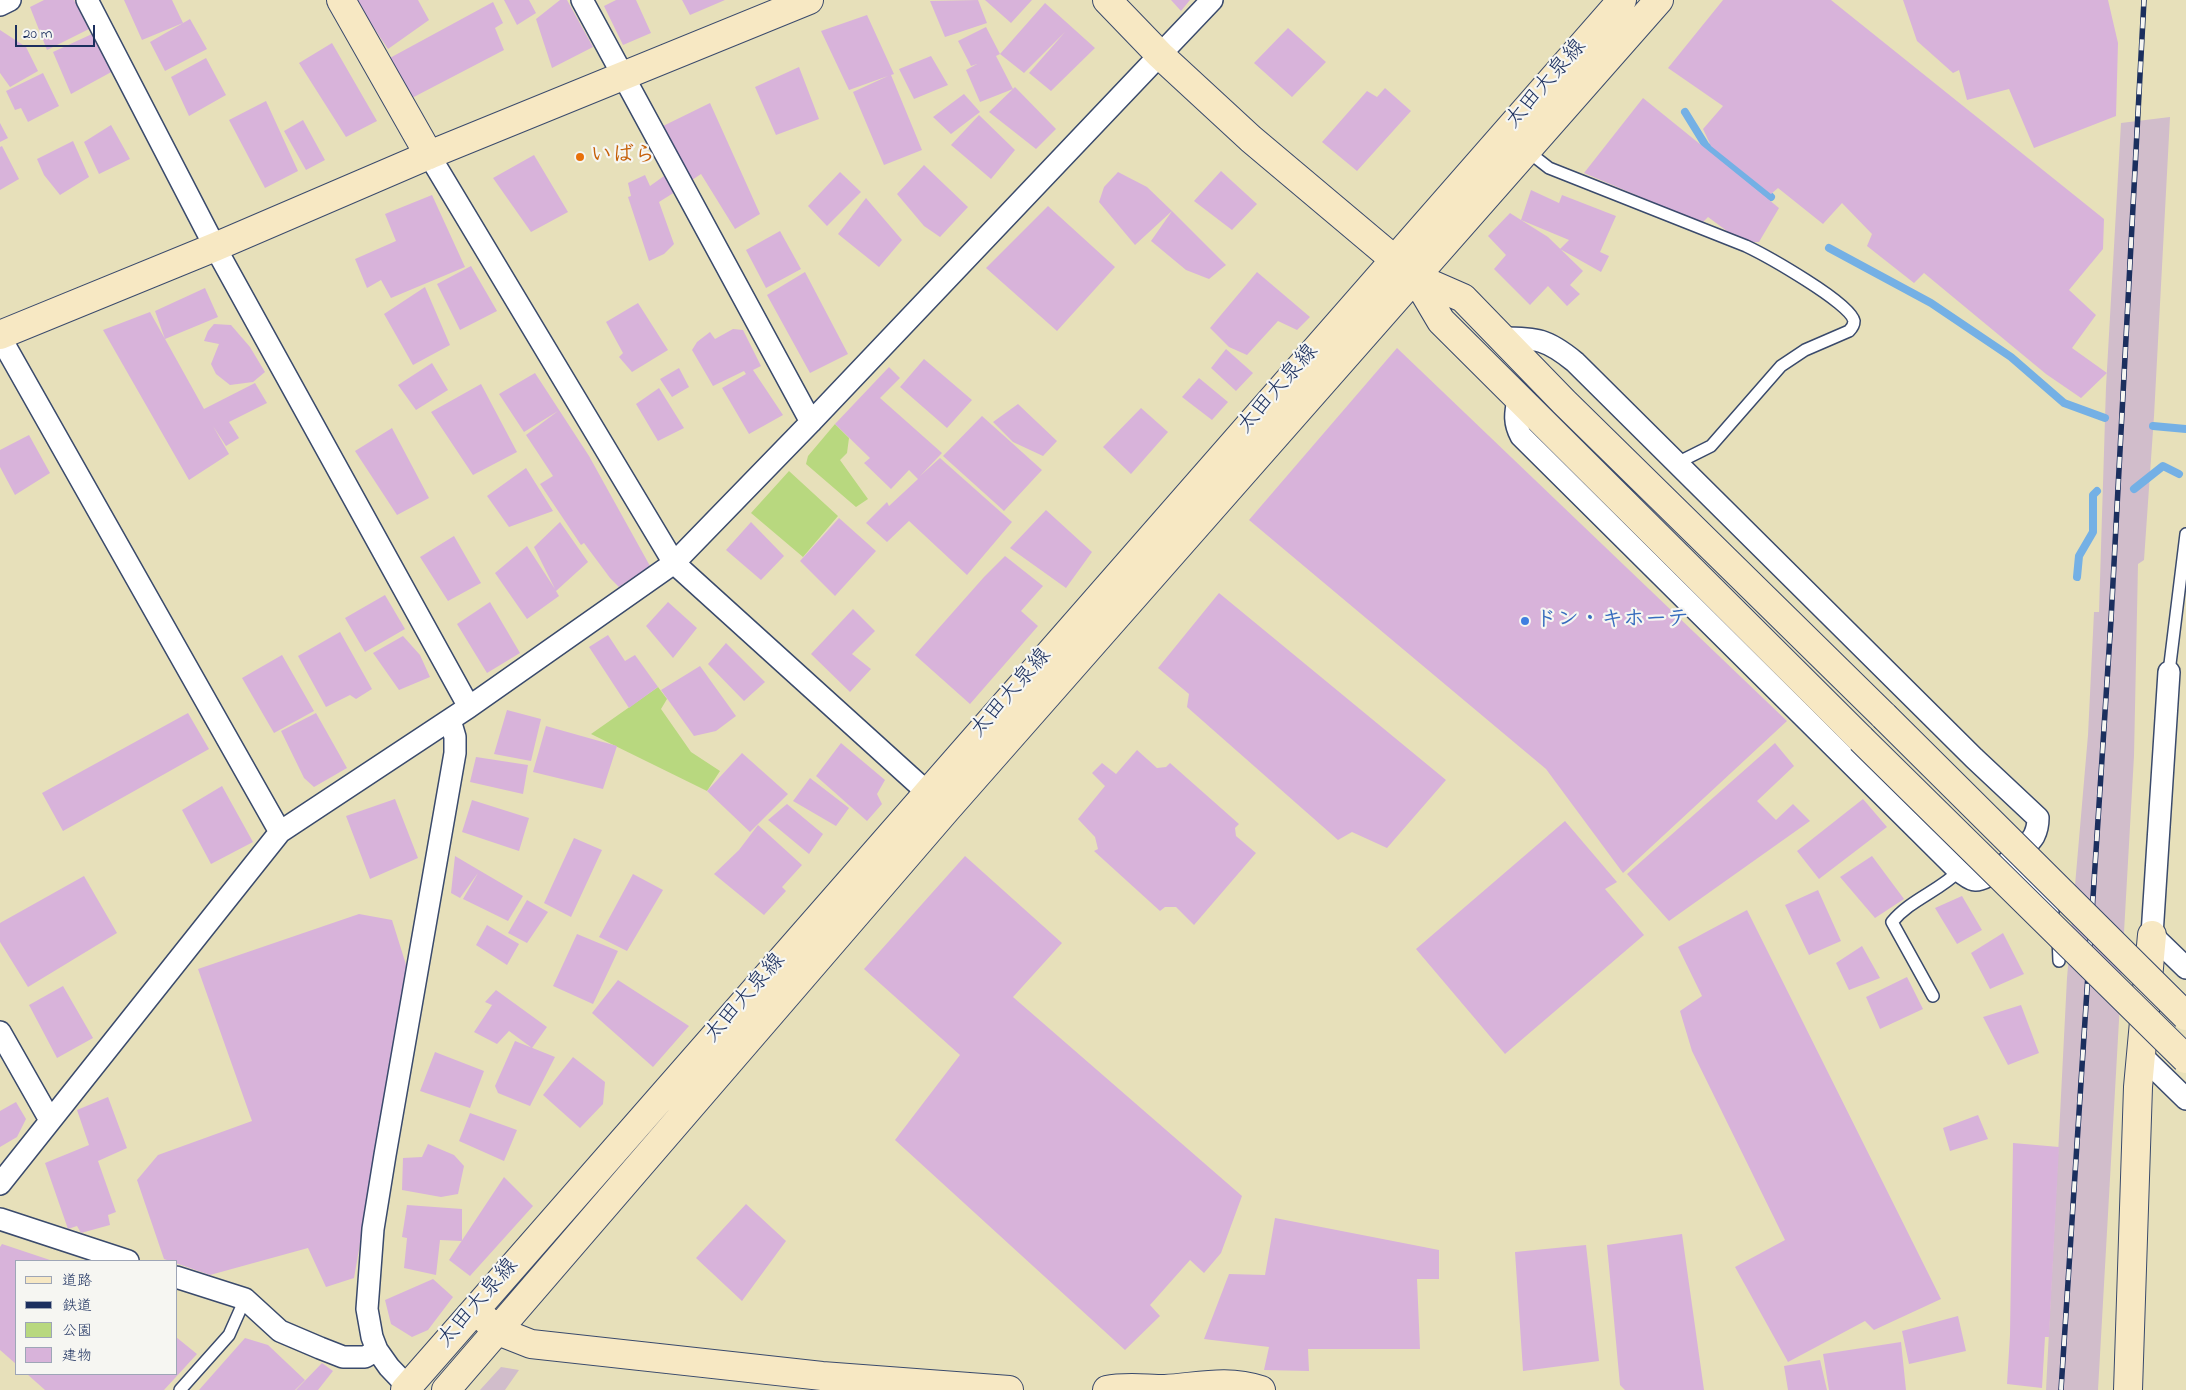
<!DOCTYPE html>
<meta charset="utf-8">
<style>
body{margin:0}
#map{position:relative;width:2186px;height:1390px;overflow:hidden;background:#e7e0ba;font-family:"Indie Flower","Klee One",sans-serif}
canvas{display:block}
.legend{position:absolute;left:15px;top:1260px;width:162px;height:115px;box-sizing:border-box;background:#f6f6f2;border:1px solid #9ea6b7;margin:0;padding:6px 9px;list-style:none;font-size:15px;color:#1b2f5e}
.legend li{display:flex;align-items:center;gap:10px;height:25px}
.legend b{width:25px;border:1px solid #9ea6b7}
.scale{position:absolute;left:15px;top:25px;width:80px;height:22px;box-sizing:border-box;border:2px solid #1b2f5e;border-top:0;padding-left:6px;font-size:15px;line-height:18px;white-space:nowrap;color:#1b2f5e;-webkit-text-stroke:4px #f6f6f2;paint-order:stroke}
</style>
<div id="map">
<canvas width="2186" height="1390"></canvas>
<ul class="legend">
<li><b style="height:6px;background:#f7e8c3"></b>道路</li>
<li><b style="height:6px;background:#1b2f5e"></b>鉄道</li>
<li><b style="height:14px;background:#b8d87f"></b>公園</li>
<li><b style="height:14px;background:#d8b3da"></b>建物</li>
</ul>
<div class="scale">20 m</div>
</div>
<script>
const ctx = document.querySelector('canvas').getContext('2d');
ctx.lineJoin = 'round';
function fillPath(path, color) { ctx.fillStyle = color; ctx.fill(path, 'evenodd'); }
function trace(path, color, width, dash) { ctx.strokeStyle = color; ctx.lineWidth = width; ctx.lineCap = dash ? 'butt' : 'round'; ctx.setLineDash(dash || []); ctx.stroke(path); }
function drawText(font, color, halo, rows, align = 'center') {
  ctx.font = font + ' "Indie Flower","Klee One",sans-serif'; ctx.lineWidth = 4.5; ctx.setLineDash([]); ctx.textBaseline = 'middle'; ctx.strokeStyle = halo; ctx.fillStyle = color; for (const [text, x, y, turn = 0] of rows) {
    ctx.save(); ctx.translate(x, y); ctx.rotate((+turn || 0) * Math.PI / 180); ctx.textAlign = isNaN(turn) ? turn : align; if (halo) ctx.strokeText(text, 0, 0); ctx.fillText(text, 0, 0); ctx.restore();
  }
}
const industrial = new Path2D(`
 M 2170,117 L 2154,416 L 2144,560 L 2138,564 L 2134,756 L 2098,1390 L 2046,1390 L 2067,978 L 2088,735 L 2094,612 L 2099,612 L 2106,387 L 2121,123 Z
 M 501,1367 L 519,1370 L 505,1390 L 480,1390 Z`);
const green = new Path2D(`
 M 835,424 L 849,438 L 847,453 L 840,460 L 868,499 L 856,507 L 806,464 L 808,456 Z
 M 789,471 L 838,516 L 803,557 L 751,513 Z
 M 658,687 L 667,699 L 661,709 L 691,752 L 720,771 L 707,791 L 591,734 Z`);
const stream = new Path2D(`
 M 1685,112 L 1706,146 L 1771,197
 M 1829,248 L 1931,303 L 2011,357 L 2064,403 L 2105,418
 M 2153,426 L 2186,429
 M 2134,489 L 2163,466 L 2179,474
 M 2077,577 L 2079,556 L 2093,532 L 2093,495 L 2097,491`);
const building = new Path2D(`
 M 44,0 L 74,0 L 89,29 L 47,50 L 30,7 Z
 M 124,0 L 172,0 L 183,23 L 142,40 Z
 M 355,0 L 418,0 L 429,20 L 388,49 Z
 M 504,0 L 529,0 L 536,13 L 517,25 Z
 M 560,0 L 567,0 L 593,47 L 552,68 L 536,19 Z
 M 616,0 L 636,0 L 651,33 L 623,45 L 604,6 Z
 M 682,0 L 725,0 L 690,15 Z
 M 978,0 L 987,23 L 945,37 L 930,1 Z
 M 985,0 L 1032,0 L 1011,23 Z
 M 1171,0 L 1190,0 L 1181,11 Z
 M 1723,0 L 1831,0 L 2104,219 L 2103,249 L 2069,290 L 2096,315 L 2072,348 L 2107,373 L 2081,398 L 2046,374 L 1924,273 L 1914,283 L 1867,246 L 1872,234 L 1842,203 L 1823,224 L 1778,188 L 1771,194 L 1711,146 L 1703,129 L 1723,106 L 1668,68 Z
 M 1903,0 L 2108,0 L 2118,43 L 2116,116 L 2034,148 L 2009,89 L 1967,100 L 1959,70 L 1953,73 L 1917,41 Z
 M 493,2 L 503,23 L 495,28 L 504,50 L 410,99 L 388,59 Z
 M 1045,3 L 1095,48 L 1051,91 L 1029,73 L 1065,32 L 1024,73 L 1000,54 Z
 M 867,15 L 894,74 L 891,75 L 922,150 L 884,165 L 853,92 L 888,76 L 849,90 L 821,31 Z
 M 190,19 L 207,49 L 165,71 L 150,42 Z
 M 986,27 L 1000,54 L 996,56 L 1013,89 L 980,102 L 966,70 L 977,64 L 971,66 L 958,41 Z
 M 1288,28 L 1326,62 L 1292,97 L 1254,63 Z
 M 0,30 L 26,47 L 38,71 L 10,87 L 0,73 Z
 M 92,34 L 115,70 L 71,94 L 53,52 Z
 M 332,43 L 377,121 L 346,137 L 299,63 Z
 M 931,56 L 948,85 L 914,99 L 899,69 Z
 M 206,58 L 226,95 L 189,116 L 171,77 Z
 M 799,67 L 819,119 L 776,135 L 755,87 Z
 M 43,73 L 59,106 L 28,122 L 21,108 L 15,110 L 6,91 Z
 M 1015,87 L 1056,129 L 1036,149 L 989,112 Z
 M 1385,88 L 1411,111 L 1357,171 L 1322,142 L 1367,91 L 1377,97 Z
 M 964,94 L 980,112 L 951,134 L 933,117 Z
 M 1643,98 L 1779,208 L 1759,242 L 1751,242 L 1735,237 L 1708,217 L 1702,223 L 1584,173 Z
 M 266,101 L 298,171 L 265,188 L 229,120 Z
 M 710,103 L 760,214 L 735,229 L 701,174 L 689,182 L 659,128 Z
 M 979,115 L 1015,150 L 991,179 L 951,145 Z
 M 303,120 L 325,160 L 306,170 L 284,131 Z
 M 0,123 L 8,138 L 0,142 Z
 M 111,125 L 130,159 L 99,174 L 84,142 Z
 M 73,141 L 89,177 L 60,195 L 44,175 L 37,159 Z
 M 2,146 L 19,179 L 0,190 L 0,147 Z
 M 534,155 L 568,212 L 531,232 L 493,178 Z
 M 924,165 L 968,207 L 940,237 L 924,226 L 897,194 Z
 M 1221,171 L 1257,204 L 1232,230 L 1194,201 Z
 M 840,172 L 861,192 L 827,226 L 808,206 Z
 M 1118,172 L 1147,187 L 1172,211 L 1226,265 L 1209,279 L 1186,270 L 1151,241 L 1172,211 L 1135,245 L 1099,202 L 1104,187 Z
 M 645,175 L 650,186 L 664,176 L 675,192 L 659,202 L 674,244 L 664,254 L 649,261 L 628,197 L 631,196 L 628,183 Z
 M 1531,190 L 1559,203 L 1562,195 L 1616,216 L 1600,252 L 1609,256 L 1601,272 L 1560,249 L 1569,240 L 1521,220 L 1548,237 L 1583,271 L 1570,285 L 1580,294 L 1567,306 L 1548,286 L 1530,305 L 1494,269 L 1506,255 L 1488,236 L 1510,213 L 1521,220 Z
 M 432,195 L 465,267 L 391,298 L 381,280 L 367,288 L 355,259 L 396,241 L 385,214 Z
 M 866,198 L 902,240 L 879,267 L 838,234 Z
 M 1048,206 L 1115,267 L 1057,331 L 986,268 Z
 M 780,231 L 801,269 L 766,288 L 746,250 Z
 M 471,266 L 497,311 L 460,330 L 437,284 Z
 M 805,272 L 848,354 L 810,373 L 767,295 Z
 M 1257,272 L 1310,317 L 1297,330 L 1278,321 L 1247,355 L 1229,347 L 1210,328 Z
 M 425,287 L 450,345 L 413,365 L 384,314 Z
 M 205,288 L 218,317 L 165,339 L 155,311 Z
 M 638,303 L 668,350 L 632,372 L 619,357 L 623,353 L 606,322 Z
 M 150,312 L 204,409 L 255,383 L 267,403 L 229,422 L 239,438 L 226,446 L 213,426 L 229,454 L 189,480 L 103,330 Z
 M 214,324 L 231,325 L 250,347 L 265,372 L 253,382 L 230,385 L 216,374 L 211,364 L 219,344 L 204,341 L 208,331 Z
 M 733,329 L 743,330 L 761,366 L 753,370 L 783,415 L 749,434 L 722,388 L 746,374 L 744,371 L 713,386 L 692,350 L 697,342 L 710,332 L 715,339 Z
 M 1397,348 L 1787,721 L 1623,873 L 1546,769 L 1249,520 Z
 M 1226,349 L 1253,373 L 1236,391 L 1211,368 Z
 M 924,359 L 972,400 L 947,428 L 900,387 Z
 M 432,363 L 448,390 L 416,410 L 398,385 Z
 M 889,367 L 900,378 L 880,398 L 942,453 L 920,476 L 940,458 L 1012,522 L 967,575 L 909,521 L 887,542 L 866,523 L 887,502 L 889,506 L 918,479 L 909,470 L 891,489 L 864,463 L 870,458 L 835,424 Z
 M 679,368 L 689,387 L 672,397 L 660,379 Z
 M 535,373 L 589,456 L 650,566 L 619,587 L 610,578 L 584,543 L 581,545 L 540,484 L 553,476 L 526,435 L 558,411 L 524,432 L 499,394 Z
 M 1199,378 L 1228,402 L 1212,420 L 1182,397 Z
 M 481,384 L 517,452 L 473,475 L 431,412 Z
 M 659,388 L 684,428 L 658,441 L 636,404 Z
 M 1018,404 L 1057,441 L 1043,456 L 1013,442 L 993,422 Z
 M 1141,408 L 1168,432 L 1131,474 L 1103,447 Z
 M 982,416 L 1042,470 L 1004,511 L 943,456 Z
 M 392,428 L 429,498 L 397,515 L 355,451 Z
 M 29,435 L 50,473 L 15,495 L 0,467 L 0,450 Z
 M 526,468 L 553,511 L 509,527 L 487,496 Z
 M 1046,510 L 1092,552 L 1066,588 L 1010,548 Z
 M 839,518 L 876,551 L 835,596 L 800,561 Z
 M 560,522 L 588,562 L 556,591 L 559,596 L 527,619 L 495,573 L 527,546 L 555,589 L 534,547 Z
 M 751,522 L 784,556 L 761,580 L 726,550 Z
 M 454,536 L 481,583 L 448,601 L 420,557 Z
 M 1005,556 L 1043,586 L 1021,611 L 1038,626 L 970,704 L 915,655 L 984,577 Z
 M 1219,593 L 1446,780 L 1387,848 L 1352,832 L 1338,840 L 1187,707 L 1189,694 L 1158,668 Z
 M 385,595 L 405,629 L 365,652 L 345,618 Z
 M 490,602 L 520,653 L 487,673 L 457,624 Z
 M 668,602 L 697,628 L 673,658 L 646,626 Z
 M 853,609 L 875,631 L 852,654 L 871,669 L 850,692 L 811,654 Z
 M 340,632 L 372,689 L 356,699 L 350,695 L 326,707 L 298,656 Z
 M 608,635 L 625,661 L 635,655 L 658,687 L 629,708 L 589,647 Z
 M 403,636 L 420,655 L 430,677 L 399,690 L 373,653 Z
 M 726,643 L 765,682 L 744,701 L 708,664 Z
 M 282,655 L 314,711 L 274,733 L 242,678 Z
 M 700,666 L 736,716 L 716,731 L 694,736 L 661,690 Z
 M 507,710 L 541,719 L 531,761 L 494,754 Z
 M 188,713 L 209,749 L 63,831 L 42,793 Z
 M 316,713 L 347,768 L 314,787 L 304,778 L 281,731 Z
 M 546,726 L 617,746 L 603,789 L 533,772 Z
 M 841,743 L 885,780 L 877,794 L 882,804 L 867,821 L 816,776 Z
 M 1775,743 L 1794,766 L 1757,801 L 1776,820 L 1793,804 L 1810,821 L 1669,921 L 1627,874 Z
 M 1137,750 L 1157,768 L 1166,767 L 1170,763 L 1239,824 L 1235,828 L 1236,836 L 1256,853 L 1194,925 L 1176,907 L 1165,907 L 1160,911 L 1094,851 L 1098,849 L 1095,837 L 1078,819 L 1105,786 L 1092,773 L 1102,763 L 1116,774 Z
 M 742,753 L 788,794 L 750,832 L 707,791 Z
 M 476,757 L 528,765 L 523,794 L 470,782 Z
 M 810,778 L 849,808 L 836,826 L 793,801 Z
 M 222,786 L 253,842 L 211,864 L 182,810 Z
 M 395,799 L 418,858 L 370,879 L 346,816 Z
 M 1863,799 L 1887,827 L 1819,879 L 1797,851 Z
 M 472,800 L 529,818 L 519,851 L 462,832 Z
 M 787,804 L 823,834 L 809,854 L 768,820 Z
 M 1565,821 L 1617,882 L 1605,889 L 1644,935 L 1505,1054 L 1416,949 Z
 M 758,825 L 802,865 L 782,887 L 786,891 L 764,915 L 714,874 L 739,850 Z
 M 574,838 L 602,850 L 571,917 L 544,903 Z
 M 455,856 L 523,896 L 508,921 L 463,899 L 478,873 L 460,898 L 451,893 Z
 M 965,856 L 1062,943 L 1013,997 L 1242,1196 L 1221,1253 L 1204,1273 L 1190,1260 L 1150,1305 L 1160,1316 L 1125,1350 L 895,1140 L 960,1055 L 864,969 Z
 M 1872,856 L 1904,899 L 1875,918 L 1840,877 Z
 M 633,874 L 663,890 L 627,951 L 599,937 Z
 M 84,876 L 117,933 L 28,987 L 0,942 L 0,923 Z
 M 1818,890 L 1841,941 L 1809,955 L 1785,905 Z
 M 1962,896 L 1982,930 L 1957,944 L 1935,908 Z
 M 527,900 L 548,912 L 527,943 L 508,933 Z
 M 1747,910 L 1941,1299 L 1874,1330 L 1865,1321 L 1788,1362 L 1735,1267 L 1785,1240 L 1692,1051 L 1680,1011 L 1702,996 L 1678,947 Z
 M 359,914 L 392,920 L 408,971 L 354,1278 L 326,1287 L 308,1248 L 210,1275 L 164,1259 L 137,1180 L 158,1155 L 252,1121 L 198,969 Z
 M 487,925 L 519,944 L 507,965 L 476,945 Z
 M 2003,933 L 2024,974 L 1990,989 L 1971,953 Z
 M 577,934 L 618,951 L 593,1004 L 553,986 Z
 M 1862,946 L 1880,978 L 1849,990 L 1836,963 Z
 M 1907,977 L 1923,1009 L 1880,1029 L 1866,997 Z
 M 618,980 L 689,1026 L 653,1067 L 592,1013 Z
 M 63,986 L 93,1038 L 57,1058 L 29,1005 Z
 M 496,990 L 547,1027 L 532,1048 L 509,1031 L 497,1044 L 474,1032 L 492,1005 L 485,1002 Z
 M 2021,1005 L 2039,1053 L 2008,1065 L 1983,1017 Z
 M 515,1041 L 555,1057 L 530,1106 L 498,1093 L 495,1086 Z
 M 435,1052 L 484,1071 L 470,1108 L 420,1091 Z
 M 573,1057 L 605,1082 L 603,1104 L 580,1128 L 543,1095 Z
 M 108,1097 L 127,1148 L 98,1161 L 116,1212 L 108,1215 L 110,1225 L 81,1233 L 77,1226 L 68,1229 L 45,1163 L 89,1145 L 77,1110 Z
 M 16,1102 L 26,1119 L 17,1137 L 0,1147 L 0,1111 Z
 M 470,1113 L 517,1130 L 504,1161 L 459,1141 Z
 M 1978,1115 L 1988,1139 L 1950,1151 L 1943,1128 Z
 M 2013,1143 L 2059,1147 L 2049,1337 L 2045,1337 L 2042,1388 L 2007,1384 L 2010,1335 Z
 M 428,1144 L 454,1155 L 464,1166 L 458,1194 L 441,1197 L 402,1190 L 403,1158 L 422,1157 Z
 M 504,1177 L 533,1206 L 470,1276 L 449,1260 Z
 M 746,1204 L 786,1241 L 742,1301 L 696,1258 Z
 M 407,1205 L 462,1209 L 462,1241 L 440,1240 L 436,1275 L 404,1268 L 407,1238 L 402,1237 Z
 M 1275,1218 L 1439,1250 L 1439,1279 L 1417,1279 L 1420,1349 L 1308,1349 L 1309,1371 L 1264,1370 L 1269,1347 L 1204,1339 L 1229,1274 L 1265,1275 Z
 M 1682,1234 L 1704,1390 L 1625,1390 L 1620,1385 L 1607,1245 Z
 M 2,1244 L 53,1261 L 16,1261 L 16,1364 L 0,1350 L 0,1247 Z
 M 1586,1245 L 1599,1361 L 1523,1371 L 1515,1252 Z
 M 433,1279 L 453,1297 L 428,1330 L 412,1337 L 391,1324 L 385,1300 Z
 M 1958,1316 L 1966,1351 L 1909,1364 L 1902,1331 Z
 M 176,1337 L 197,1354 L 164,1390 L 45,1390 L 27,1374 L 176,1374 Z
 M 245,1338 L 268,1345 L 305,1380 L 295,1390 L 199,1390 Z
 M 1901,1342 L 1906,1390 L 1829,1390 L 1823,1354 Z
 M 1820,1360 L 1827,1390 L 1788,1390 L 1784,1366 Z
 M 322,1363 L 333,1371 L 318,1390 L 296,1390 Z`);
const lane = new Path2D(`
 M 1526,150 L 1549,168 L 1746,246 C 1765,255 1851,303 1854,321 C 1854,325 1852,328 1849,331 L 1805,350 L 1781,366 L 1711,446 L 1677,463
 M 2169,672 L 2186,534
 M 2014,862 L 2053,912
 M 2058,937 L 2059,961
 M 1933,996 L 1892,922 C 1910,900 1939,891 1959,871
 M 180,1390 L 229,1335 L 245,1299`);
const street = new Path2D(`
 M 87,0 L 215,247 L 469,707
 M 582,0 L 811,422
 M 0,5 L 10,0
 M 429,155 L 674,563 L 939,803
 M 0,337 L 280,832
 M 1502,338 C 1537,338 1547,339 1575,362 L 1974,758 L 2038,818 C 2038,824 2037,830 2034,836 C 2027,847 1988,882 1975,880 C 1970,880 1964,874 1959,871 L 1521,436 C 1514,423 1515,414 1518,400
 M 2169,672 L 2152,935 L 2186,968
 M 0,1032 L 50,1120
 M 2142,1056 L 2186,1099
 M 0,1184 L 280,832 L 469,707 L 674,563 L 811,422 L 1212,0
 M 0,1219 L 128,1261
 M 176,1277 L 245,1299 L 280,1331 L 320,1348 L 343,1357 L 365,1357 L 377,1350
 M 411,1390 L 389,1367 L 377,1350 L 372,1337 L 367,1309 L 373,1229 L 385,1155 L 455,753 L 455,737 L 450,720`);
const secondary = new Path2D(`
 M 341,0 L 429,155
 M 1107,0 L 1160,55 L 1251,139 L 1415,277 L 1463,298 L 1564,402 L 1884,716
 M 1415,277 L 1441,321 L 1861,739
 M 0,335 L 215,247 L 429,155 L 809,0
 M 485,1319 L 498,1331 L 531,1344 L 822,1376 L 1009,1390
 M 405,1390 L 1622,0
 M 446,1390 L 946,810 L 1659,0
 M 1107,1390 C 1125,1386 1146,1389 1165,1389 C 1198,1387 1227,1379 1261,1390
 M 2128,1390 L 2138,1087 L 2152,935`);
const rail = new Path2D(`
 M 2061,1390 L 2111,620 L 2144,0`);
const secondaryBridge = new Path2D(`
 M 1884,716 L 2186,1016
 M 1861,739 L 2186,1059`);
const markers = [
 [580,157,5,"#e8710a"],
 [1525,621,5,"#3f7fe0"]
];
const streetNames = [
 ["太田大泉線",1547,85,-49],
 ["太田大泉線",1279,390,-49],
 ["太田大泉線",1012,694,-49],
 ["太田大泉線",746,999,-49],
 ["太田大泉線",479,1304,-49]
];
const foodNames = [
 ["いばら",590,157]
];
const shopNames = [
 ["ドン・キホーテ",1535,621]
];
fillPath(industrial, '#d1bdcb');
fillPath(green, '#b8d87f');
trace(stream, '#74b0e5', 8);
fillPath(building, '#d8b3da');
trace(lane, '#3a4a6c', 14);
trace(street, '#3a4a6c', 24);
trace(secondary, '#3a4a6c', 30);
trace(lane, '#fff', 11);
trace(street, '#fff', 21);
trace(secondary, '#f7e8c3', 28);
trace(rail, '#1b2f5e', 5.5);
trace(rail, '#f6f6f2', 4, [11]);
trace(secondaryBridge, '#3a4a6c', 30, []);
trace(secondaryBridge, '#f7e8c3', 28);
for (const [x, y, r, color] of markers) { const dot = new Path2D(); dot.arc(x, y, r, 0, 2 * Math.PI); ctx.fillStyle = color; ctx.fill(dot); trace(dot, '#f6f6f2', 2); }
drawText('22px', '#1b2f5e', '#f6f6f2', streetNames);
drawText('bold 22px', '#c56008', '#f6f6f2', foodNames, 'left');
drawText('bold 22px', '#366cbe', '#f6f6f2', shopNames, 'left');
</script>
